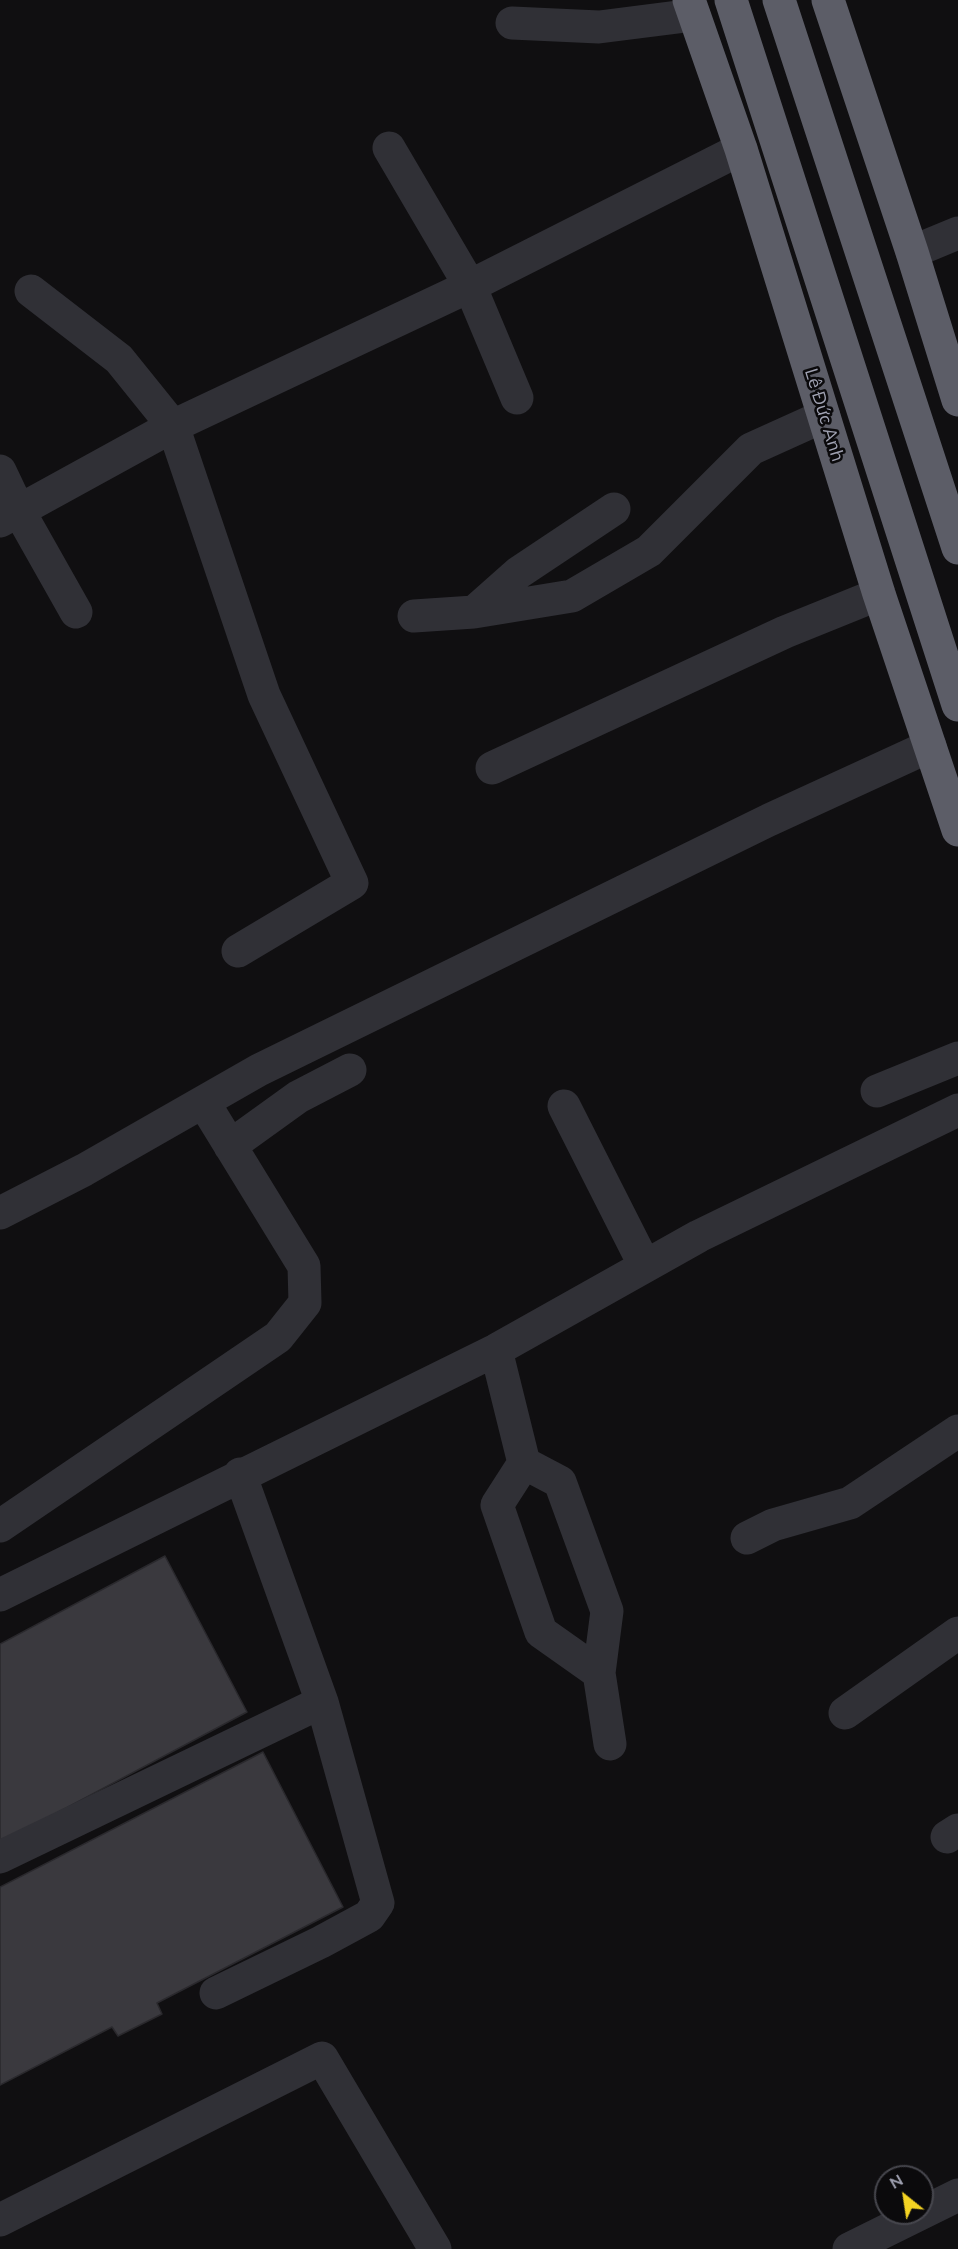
<!DOCTYPE html>
<meta charset="utf-8">
<style>
body{margin:0}
#map{position:relative;width:958px;height:2249px;overflow:hidden;background:#100f11;font-family:Mulish,sans-serif}
canvas{display:block}
.north{position:absolute;left:874px;top:2165px;width:60px;height:60px;box-sizing:border-box;background:#0b0a0c;border:2px solid #47474e;border-radius:50%;rotate:330deg;font-size:16px;font-weight:700;line-height:24px;text-align:center;color:#a0a2b2}
.north::after{content:'';display:block;margin:auto;width:21px;height:27px;background:#f5d423;clip-path:polygon(50% 0,100% 100%,50% 72%,0 100%)}
</style>
<div id="map">
<canvas width="958" height="2249"></canvas>
<div class="north">N</div>
</div>
<script>
const ctx = document.querySelector('canvas').getContext('2d');
ctx.lineJoin = 'round';
function fillPath(path, color) { ctx.fillStyle = color; ctx.fill(path, 'evenodd'); }
function trace(path, color, width, dash) { ctx.strokeStyle = color; ctx.lineWidth = width; ctx.lineCap = dash ? 'butt' : 'round'; ctx.setLineDash(dash || []); ctx.stroke(path); }
function drawText(font, color, halo, rows, align = 'center') {
  ctx.font = font + ' Mulish,sans-serif'; ctx.lineWidth = 5; ctx.setLineDash([]); ctx.textBaseline = 'middle'; ctx.strokeStyle = halo; ctx.fillStyle = color; for (const [text, x, y, turn = 0] of rows) {
    ctx.save(); ctx.translate(x, y); ctx.rotate((+turn || 0) * Math.PI / 180); ctx.textAlign = isNaN(turn) ? turn : align; if (halo) ctx.strokeText(text, 0, 0); ctx.fillText(text, 0, 0); ctx.restore();
  }
}
const building = new Path2D(`
 M 165,1556 L 247,1712 L 0,1843 L 0,1644 Z
 M 263,1752 L 343,1907 L 157,2003 L 162,2014 L 118,2036 L 112,2027 L 0,2085 L 0,1887 Z`);
const minor = new Path2D(`
 M 512,23 L 599,27 L 694,15
 M 389,148 L 470,286 L 517,398
 M 912,252 L 958,233
 M 31,291 L 119,359 L 173,426 L 264,695 L 352,883 L 238,951
 M 0,471 L 19,511 L 76,612
 M 0,521 L 173,426 L 470,286 L 741,149
 M 474,612 L 518,573 L 614,509
 M 414,616 L 474,612 L 572,596 L 649,551 L 751,449 L 824,416
 M 492,768 L 785,632 L 879,594
 M 877,1091 L 958,1058
 M 564,1106 L 645,1266
 M 230,1146 L 298,1097 L 350,1070
 M 0,1213 L 84,1170 L 259,1070 L 769,820 L 930,746
 M 496,1350 L 524,1463 L 497,1505 L 541,1632 L 599,1673
 M 524,1463 L 560,1482 L 607,1611 L 599,1673 L 610,1744
 M 0,1526 L 278,1337 L 305,1303 L 304,1266 L 204,1103
 M 747,1538 L 773,1525 L 850,1503 L 958,1431
 M 0,1595 L 496,1350 L 699,1236 L 958,1110
 M 845,1713 L 958,1633
 M 947,1837 L 958,1830
 M 0,1857 L 322,1702
 M 216,1993 L 321,1942 L 369,1916 L 378,1903 L 322,1702 L 240,1474
 M 0,2220 L 322,2058 L 435,2249
 M 849,2249 L 958,2195`);
const highway = new Path2D(`
 M 689,0 L 741,149 L 879,594 L 958,830
 M 731,0 L 958,705
 M 779,0 L 958,548
 M 828,0 L 912,252 L 958,400`);
const streetNames = [
 ["Lê Đức Anh",824,415,73]
];
fillPath(building, '#3a393e');
trace(building, '#2a292d', 1.5);
trace(minor, '#303036', 33);
trace(highway, '#5c5d67', 33);
drawText('18px', '#a0a2b2', '#0b0a0c', streetNames);
</script>
